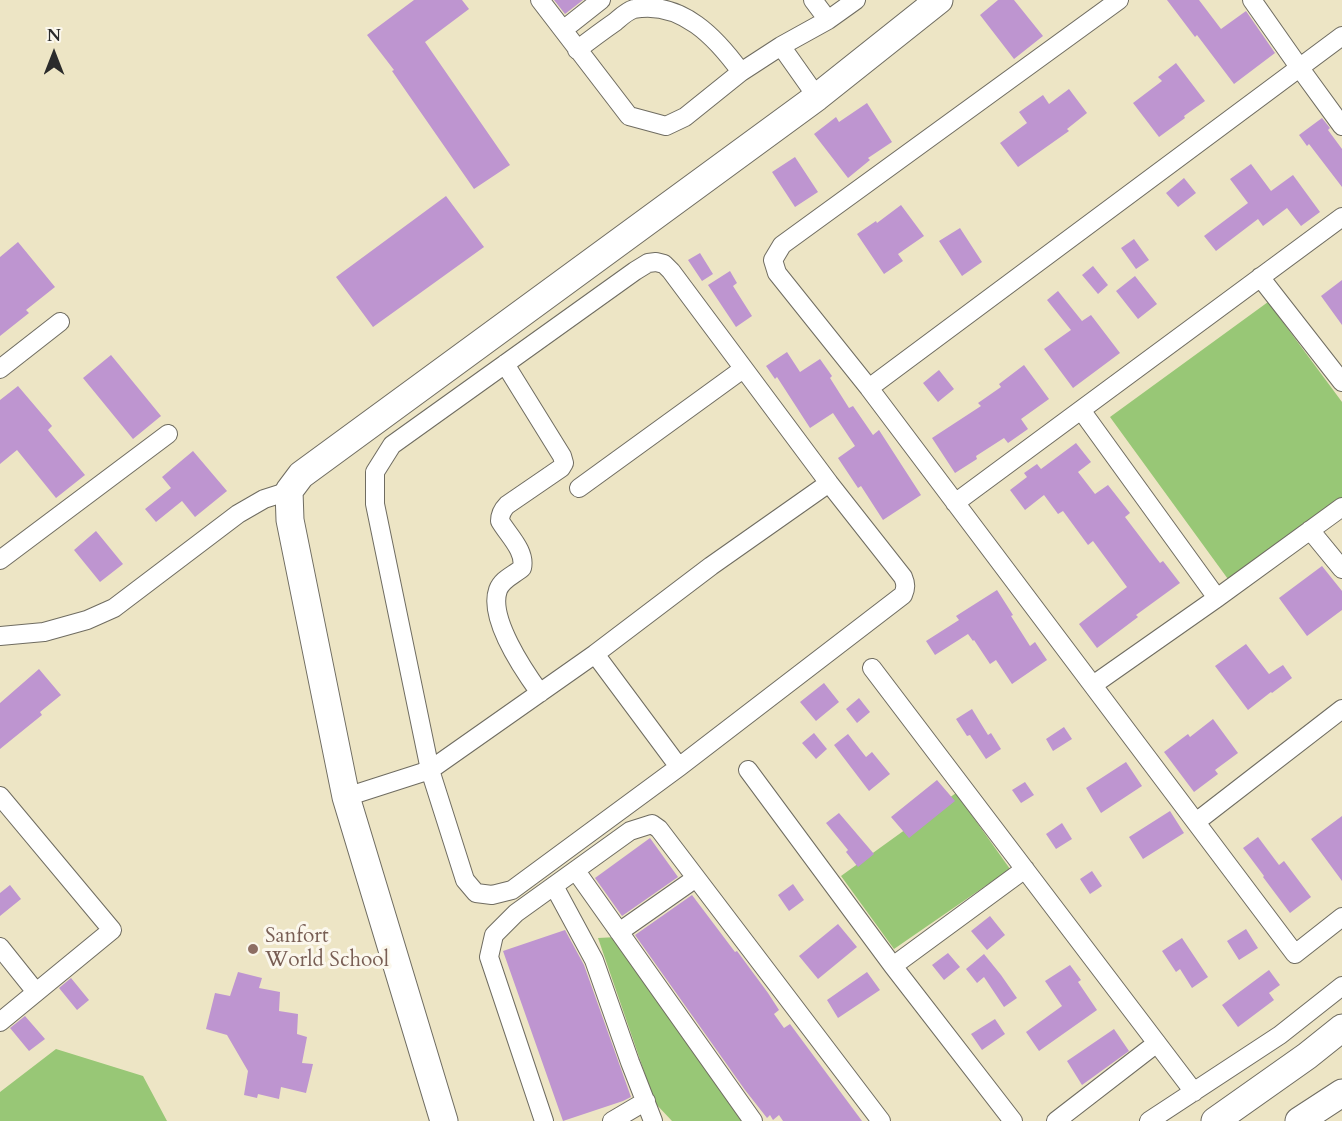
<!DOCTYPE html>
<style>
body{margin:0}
#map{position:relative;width:1342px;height:1121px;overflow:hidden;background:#ede5c5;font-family:Cardo,serif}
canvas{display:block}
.north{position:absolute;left:24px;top:24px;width:60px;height:60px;-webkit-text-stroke:4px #fbf7ec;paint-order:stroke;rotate:0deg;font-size:16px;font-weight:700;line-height:24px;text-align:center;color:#2b2b2b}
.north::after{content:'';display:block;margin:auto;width:21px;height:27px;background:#2b2b2b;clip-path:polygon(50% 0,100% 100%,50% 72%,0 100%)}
</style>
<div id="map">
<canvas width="1342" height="1121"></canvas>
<div class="north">N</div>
</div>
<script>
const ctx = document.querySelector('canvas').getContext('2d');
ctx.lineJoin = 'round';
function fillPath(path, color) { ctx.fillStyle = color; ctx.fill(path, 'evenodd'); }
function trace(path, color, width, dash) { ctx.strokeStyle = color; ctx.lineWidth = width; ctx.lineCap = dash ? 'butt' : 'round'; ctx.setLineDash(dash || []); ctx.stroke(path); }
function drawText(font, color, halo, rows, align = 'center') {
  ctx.font = font + ' Cardo,serif'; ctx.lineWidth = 6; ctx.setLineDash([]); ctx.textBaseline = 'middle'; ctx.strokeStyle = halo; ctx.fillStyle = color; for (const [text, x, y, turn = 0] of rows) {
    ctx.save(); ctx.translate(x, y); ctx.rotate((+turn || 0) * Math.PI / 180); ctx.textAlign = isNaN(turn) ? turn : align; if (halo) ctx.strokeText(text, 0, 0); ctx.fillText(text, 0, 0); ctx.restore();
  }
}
const green = new Path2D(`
 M 1268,302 L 1342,402 L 1342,507 L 1233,586 L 1110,417 Z
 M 956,793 L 1010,869 L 894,949 L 841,876 Z
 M 617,937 L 748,1121 L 672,1121 L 655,1103 L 598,938 Z
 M 56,1049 L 143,1076 L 167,1121 L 0,1121 L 0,1092 Z`);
const building = new Path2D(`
 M 414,0 L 462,0 L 469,9 L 425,42 L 510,165 L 474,189 L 392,71 L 394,70 L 367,35 Z
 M 554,0 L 583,0 L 565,14 Z
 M 998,0 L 1014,0 L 1043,36 L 1014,59 L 980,15 Z
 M 1167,0 L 1199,0 L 1221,29 L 1246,11 L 1275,53 L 1234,84 L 1197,35 L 1195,37 Z
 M 1176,63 L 1205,101 L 1184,116 L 1185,118 L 1159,137 L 1133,103 L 1162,81 L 1158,77 Z
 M 1069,89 L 1087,113 L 1067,129 L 1069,131 L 1018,167 L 1000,143 L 1027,123 L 1019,112 L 1043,95 L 1049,104 Z
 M 867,103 L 892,142 L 868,158 L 870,160 L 848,178 L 814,134 L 836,117 L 839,122 Z
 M 1322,118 L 1330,128 L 1328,130 L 1342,149 L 1342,187 L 1309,144 L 1307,146 L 1299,135 Z
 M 795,157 L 818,192 L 795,207 L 772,172 Z
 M 1251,164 L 1271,191 L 1293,175 L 1320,212 L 1301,226 L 1287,208 L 1263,226 L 1258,219 L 1216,251 L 1204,236 L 1248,203 L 1230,179 Z
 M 1184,178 L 1196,193 L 1178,207 L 1166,193 Z
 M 446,196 L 484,247 L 373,327 L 336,277 Z
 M 901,205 L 924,236 L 898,254 L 903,261 L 884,274 L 857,234 L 876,221 L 877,223 Z
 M 960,228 L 982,262 L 962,276 L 939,241 Z
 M 1134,239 L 1149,260 L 1136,269 L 1121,248 Z
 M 18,242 L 55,287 L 26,310 L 29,313 L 0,336 L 0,257 Z
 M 700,253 L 713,274 L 702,281 L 688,260 Z
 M 1093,266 L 1108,285 L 1098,294 L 1082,275 Z
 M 730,271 L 737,283 L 733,286 L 752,316 L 736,327 L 708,285 Z
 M 1135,276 L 1157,304 L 1138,319 L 1116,291 Z
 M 1342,280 L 1342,325 L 1321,296 Z
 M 1058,291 L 1082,321 L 1091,315 L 1120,353 L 1073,388 L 1044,349 L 1071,330 L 1047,300 Z
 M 787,352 L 800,372 L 820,359 L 832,376 L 830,378 L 849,408 L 853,406 L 873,435 L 879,430 L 921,495 L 883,520 L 861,486 L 858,488 L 838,458 L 855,446 L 833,413 L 810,428 L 777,377 L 775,379 L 766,366 Z
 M 111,355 L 161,416 L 133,439 L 83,378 Z
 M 1024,365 L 1049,399 L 1021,419 L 1028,429 L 1008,443 L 1004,438 L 976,456 L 977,459 L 955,473 L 932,438 L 981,406 L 978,403 L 1001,387 L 999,384 Z
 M 939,370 L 954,389 L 938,402 L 923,383 Z
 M 18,386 L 52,426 L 48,430 L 85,475 L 56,498 L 17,450 L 0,464 L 0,400 Z
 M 1076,443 L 1091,462 L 1078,472 L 1095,494 L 1108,485 L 1130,513 L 1125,517 L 1160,563 L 1163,561 L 1180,583 L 1136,615 L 1138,617 L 1097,648 L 1079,624 L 1127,587 L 1093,541 L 1088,545 L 1063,511 L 1058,514 L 1044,495 L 1025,510 L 1010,490 L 1027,477 L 1024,473 L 1037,464 L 1041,469 Z
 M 193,451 L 227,491 L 195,517 L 182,501 L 156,522 L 145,509 L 171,488 L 162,477 Z
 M 96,531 L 123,564 L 100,582 L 74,550 Z
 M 1322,566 L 1342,591 L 1342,610 L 1307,636 L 1279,598 Z
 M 997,590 L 1013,615 L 1011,616 L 1030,646 L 1035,642 L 1047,660 L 1012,684 L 996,660 L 990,664 L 974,640 L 973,641 L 968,634 L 935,655 L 926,641 L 959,620 L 956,616 Z
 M 1246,644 L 1269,674 L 1283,665 L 1292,678 L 1272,693 L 1271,692 L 1248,710 L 1215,666 Z
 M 39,669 L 61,695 L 40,712 L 42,715 L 0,749 L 0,703 Z
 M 824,683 L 839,702 L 816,721 L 800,702 Z
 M 859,698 L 870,712 L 857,723 L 846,709 Z
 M 972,709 L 988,735 L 991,733 L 1001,749 L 986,759 L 970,735 L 967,736 L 956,719 Z
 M 1213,719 L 1238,753 L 1215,770 L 1218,774 L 1194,792 L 1164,752 L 1188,734 L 1190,737 Z
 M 1064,727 L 1072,739 L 1053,751 L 1046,739 Z
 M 814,733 L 827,749 L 816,759 L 802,743 Z
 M 848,734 L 866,757 L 872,752 L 890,774 L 869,791 L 834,745 Z
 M 1126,762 L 1142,786 L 1101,813 L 1086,788 Z
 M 937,780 L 955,801 L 909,838 L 891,817 Z
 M 1025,782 L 1034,795 L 1021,803 L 1012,790 Z
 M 1170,811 L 1184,833 L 1143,859 L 1129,837 Z
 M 839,813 L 874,854 L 858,867 L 846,852 L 848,850 L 826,823 Z
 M 1342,816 L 1342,881 L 1311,839 Z
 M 1062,823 L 1072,839 L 1056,849 L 1046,834 Z
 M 1258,837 L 1279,865 L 1284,861 L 1311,897 L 1290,913 L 1263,877 L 1264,876 L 1243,848 Z
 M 650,838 L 678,877 L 622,916 L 595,878 Z
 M 1092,871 L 1102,886 L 1090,894 L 1080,879 Z
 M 793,884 L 804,900 L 789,911 L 778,895 Z
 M 10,885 L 21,899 L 0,916 L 0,893 Z
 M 692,895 L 735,952 L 737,951 L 768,993 L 779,1010 L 774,1014 L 784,1028 L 790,1024 L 862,1121 L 783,1121 L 779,1115 L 773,1120 L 770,1115 L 767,1118 L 745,1090 L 635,935 Z
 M 990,916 L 1005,935 L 987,950 L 971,931 Z
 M 838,924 L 857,947 L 818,979 L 799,956 Z
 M 1246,929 L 1258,948 L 1239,960 L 1227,941 Z
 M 565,930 L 584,965 L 631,1097 L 623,1101 L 563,1121 L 503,951 Z
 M 1182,938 L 1208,977 L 1192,988 L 1180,969 L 1176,972 L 1162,951 Z
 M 948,953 L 960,967 L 944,980 L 932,965 Z
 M 984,954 L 1001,975 L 1017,998 L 1004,1007 L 984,977 L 977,983 L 966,969 Z
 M 1070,965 L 1081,980 L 1078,982 L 1097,1010 L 1039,1051 L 1026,1032 L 1062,1006 L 1045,981 Z
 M 1269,970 L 1280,985 L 1269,993 L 1274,1000 L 1238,1027 L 1222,1005 Z
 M 238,972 L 262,978 L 259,988 L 280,992 L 279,1011 L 298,1014 L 297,1034 L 307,1037 L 302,1063 L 313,1064 L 306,1093 L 281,1087 L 279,1099 L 258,1094 L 257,1098 L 244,1095 L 248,1071 L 227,1035 L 206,1029 L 215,993 L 230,996 Z
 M 867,972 L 880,990 L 838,1018 L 827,1000 Z
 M 71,978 L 89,1000 L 77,1010 L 59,988 Z
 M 25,1016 L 45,1039 L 29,1051 L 10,1028 Z
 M 995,1019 L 1005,1034 L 982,1050 L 971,1034 Z
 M 1114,1029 L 1129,1051 L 1082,1085 L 1067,1061 Z`);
const street = new Path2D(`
 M 540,0 L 629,116 L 666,126 L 685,117 L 741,72 L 781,46 L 828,20 L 856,0
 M 813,0 L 828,20
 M 1119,0 L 782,245 L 773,260 L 777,273 L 869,388 L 1295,954 L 1342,917
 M 1252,0 L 1299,67 L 1342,126
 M 563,30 L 601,0
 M 781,46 L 817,97
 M 577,50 C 590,40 602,31 615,22 C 621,17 627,11 634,9 C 682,0 717,39 741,72
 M 656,262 L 664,264 L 671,271 L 829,483 L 903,577 C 906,584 906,588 903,595 L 679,767 L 512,890 L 492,895 L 476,893 L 465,880 L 430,770 L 375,504 L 375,472 L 392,445 L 635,271 L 648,263 Z
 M 1260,277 L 1342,382
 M 505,364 L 562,456 L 564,463 L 561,468 L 507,505 C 502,510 500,514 500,521 C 508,535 526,551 522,568 C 514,575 502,579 498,590 C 488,618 524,671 540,693
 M 0,369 L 60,322
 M 869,388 L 1342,36
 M 1081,410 L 1217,598
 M 579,488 L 743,369
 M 955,503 L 1342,217
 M 1310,530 L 1342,569
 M 0,560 L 168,434
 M 0,636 L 44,632 L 87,620 L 114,608 L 238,514 L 264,499 L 289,491
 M 595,654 L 679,767
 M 872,668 L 1194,1092
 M 1093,685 L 1217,598 L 1342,507
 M 748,770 L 893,966 L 1013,1121
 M 0,796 L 112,930 L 0,1022
 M 346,797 L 430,770 L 595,654 L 711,566 L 829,483
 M 1196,822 L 1342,709
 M 576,871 L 753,1121
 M 554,886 L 594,960 L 630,1062 L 653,1121
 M 619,932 L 696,878
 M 0,947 L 36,992
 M 893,966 L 1025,869
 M 544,1121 L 489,957 L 494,935 L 516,913 L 630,831 L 652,824 L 659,829 L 881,1121
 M 612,1121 L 646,1101
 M 1056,1121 L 1157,1043
 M 1149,1121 L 1280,1035 L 1342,986`);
const secondary = new Path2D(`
 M 444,1121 L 346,797 L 290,520 L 289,491 L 301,475 L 817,97 L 939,0
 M 1215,1121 L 1307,1056 L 1342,1028
 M 1299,1121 L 1342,1093`);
const markers = [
 [253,949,6,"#8d6e63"]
];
const educationNames = [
 ["Sanfort",265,937],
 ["World School",265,961]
];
fillPath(green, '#98c776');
fillPath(building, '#be95d0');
trace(street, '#6f6c61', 20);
trace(secondary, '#6f6c61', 29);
trace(street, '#fff', 18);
trace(secondary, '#fff', 27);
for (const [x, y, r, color] of markers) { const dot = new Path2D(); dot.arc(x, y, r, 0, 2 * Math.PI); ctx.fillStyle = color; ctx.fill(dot); trace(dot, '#fbf7ec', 2); }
drawText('21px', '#785e54', '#fbf7ec', educationNames, 'left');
</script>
